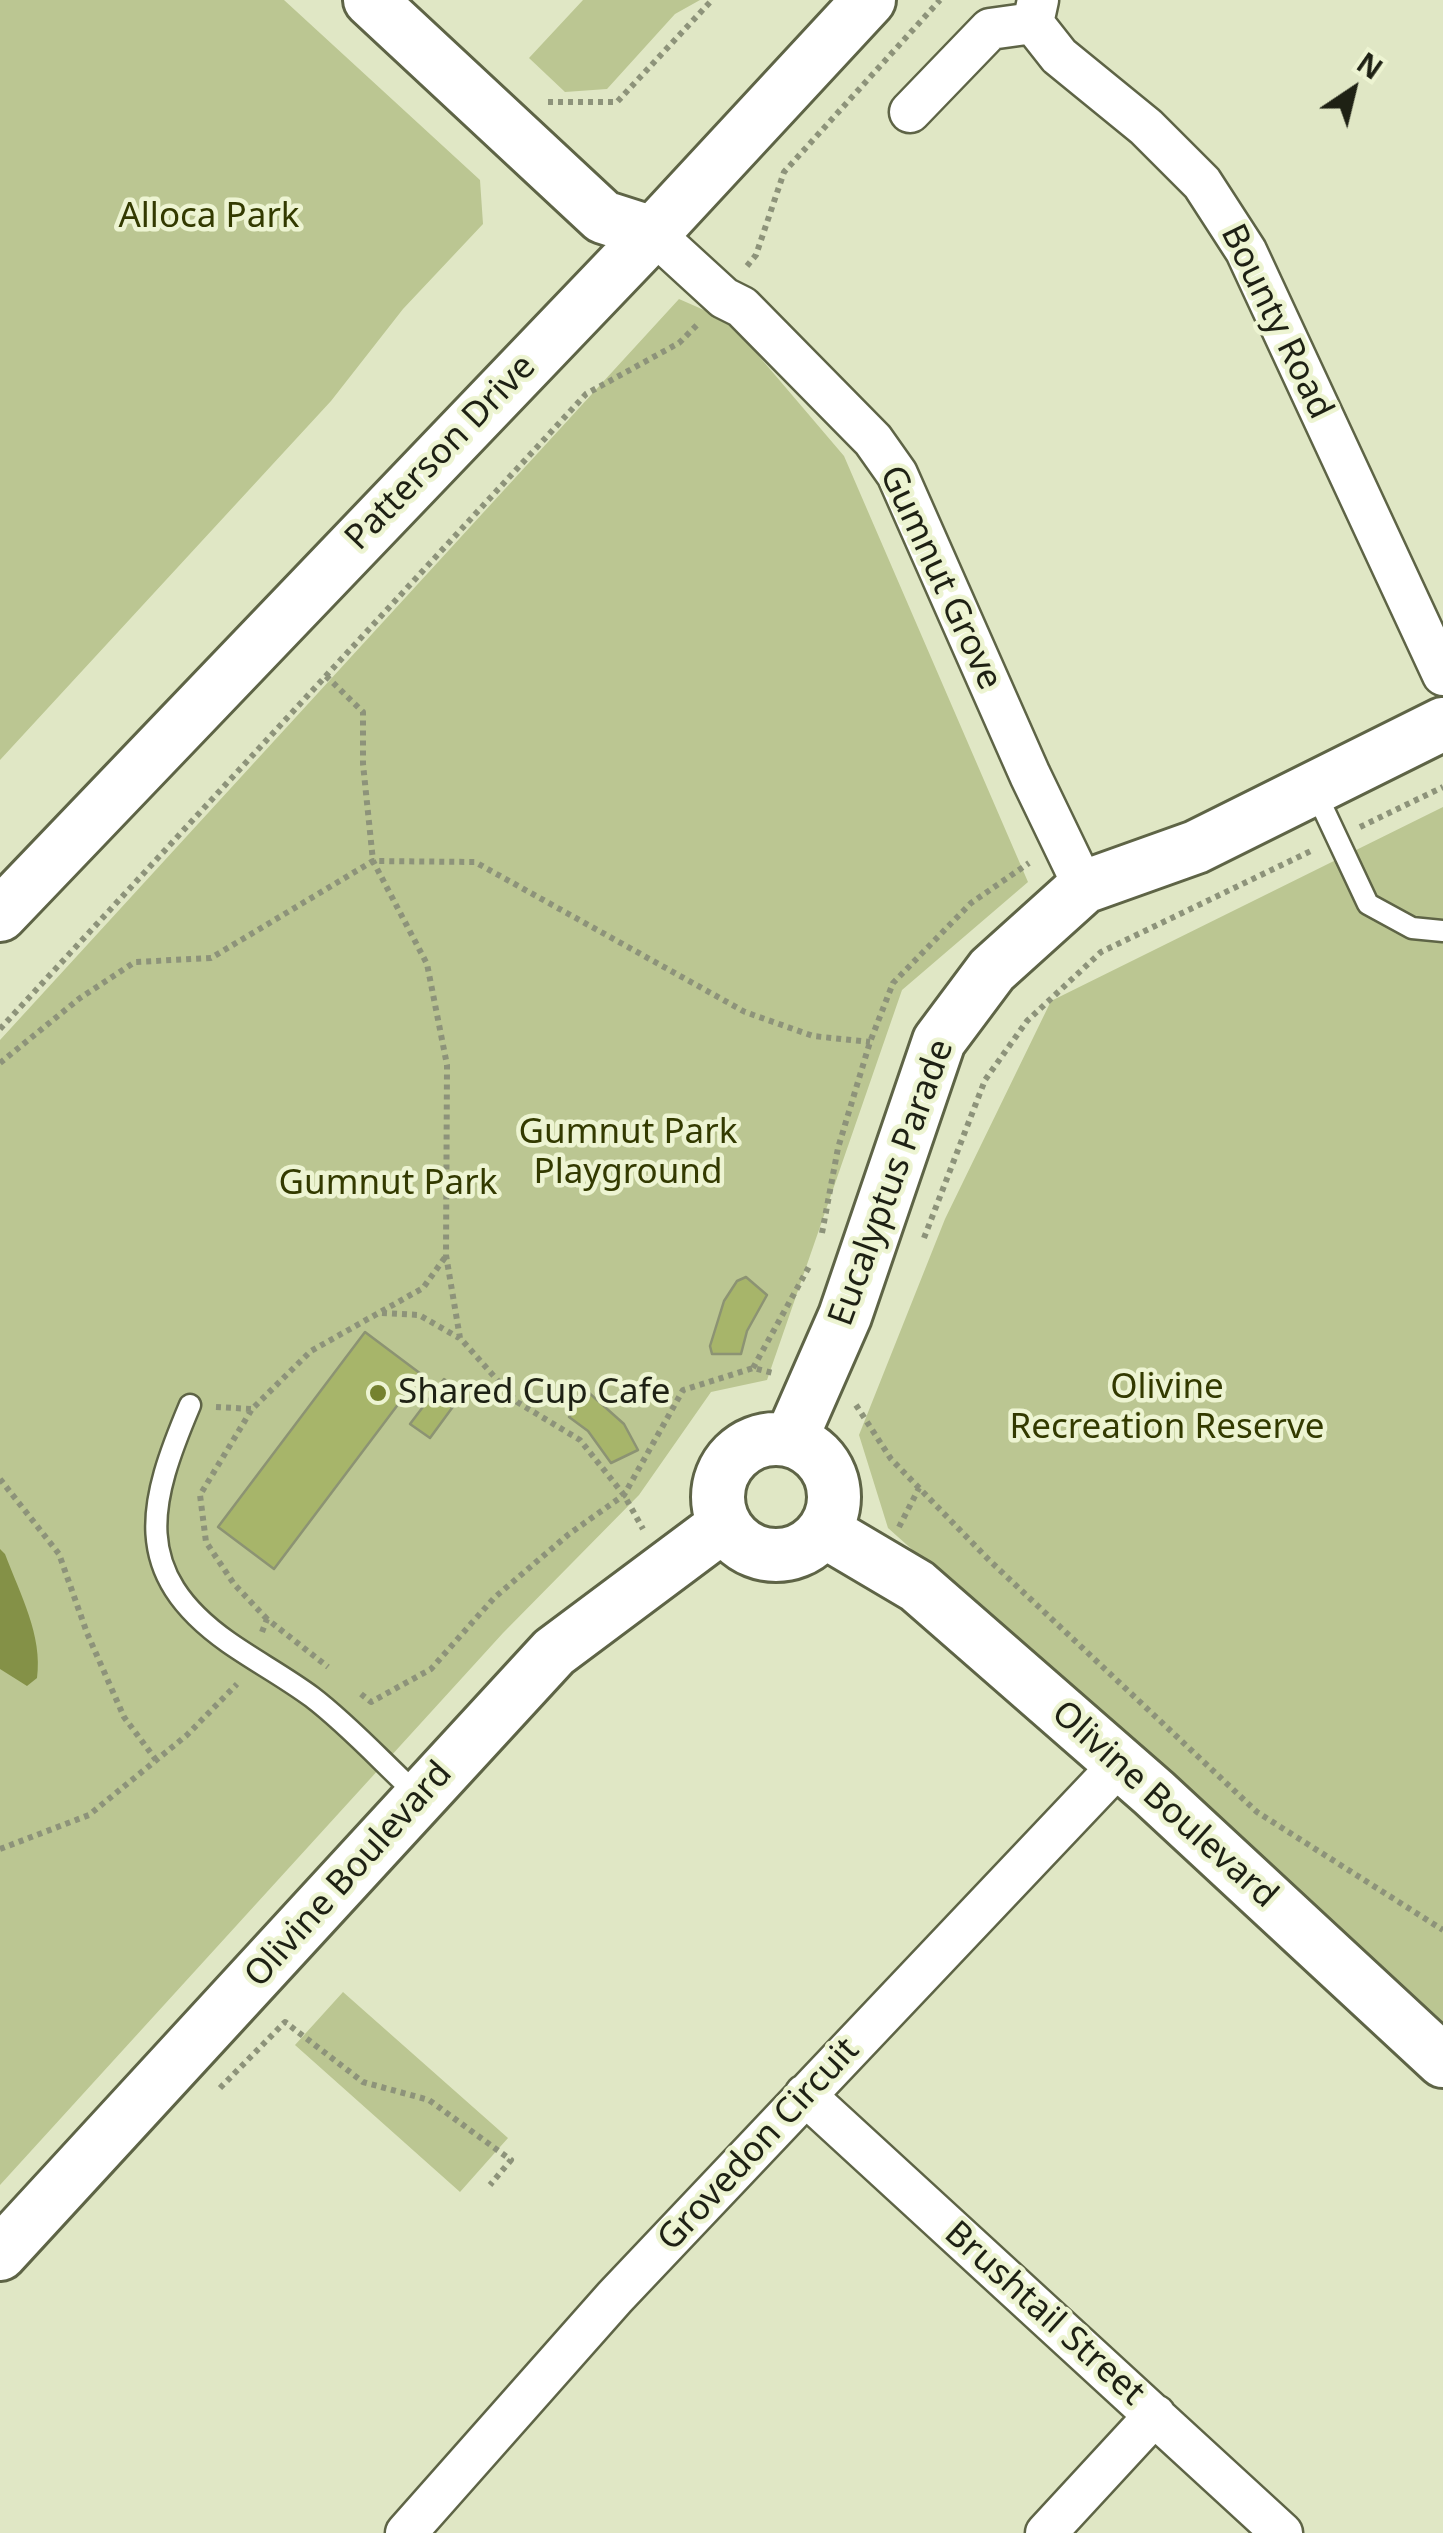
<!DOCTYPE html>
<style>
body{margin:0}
#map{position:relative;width:1443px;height:2533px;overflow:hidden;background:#e0e7c5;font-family:"Noto Sans",sans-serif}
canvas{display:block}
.north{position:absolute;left:1303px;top:40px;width:100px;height:100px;-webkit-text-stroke:8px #edf4d2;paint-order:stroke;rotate:35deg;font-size:28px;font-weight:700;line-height:40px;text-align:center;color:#1e2114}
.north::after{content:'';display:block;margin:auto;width:35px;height:45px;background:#1e2114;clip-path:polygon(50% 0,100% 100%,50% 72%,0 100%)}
</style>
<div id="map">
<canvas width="1443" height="2533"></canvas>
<div class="north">N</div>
</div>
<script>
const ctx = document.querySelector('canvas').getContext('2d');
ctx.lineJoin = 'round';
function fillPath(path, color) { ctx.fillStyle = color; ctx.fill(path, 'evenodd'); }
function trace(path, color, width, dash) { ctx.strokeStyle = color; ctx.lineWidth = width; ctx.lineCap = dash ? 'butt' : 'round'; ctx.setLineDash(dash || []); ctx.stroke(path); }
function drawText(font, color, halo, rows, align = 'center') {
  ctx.font = font + ' "Noto Sans",sans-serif'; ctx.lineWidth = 9; ctx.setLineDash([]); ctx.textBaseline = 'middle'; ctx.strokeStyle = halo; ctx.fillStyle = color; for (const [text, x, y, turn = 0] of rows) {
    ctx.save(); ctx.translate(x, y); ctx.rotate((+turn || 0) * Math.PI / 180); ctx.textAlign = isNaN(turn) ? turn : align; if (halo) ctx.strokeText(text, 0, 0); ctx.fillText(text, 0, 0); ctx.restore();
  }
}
const green = new Path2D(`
 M 0,0 L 284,0 L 480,180 L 483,224 L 403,309 L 331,401 L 0,760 Z
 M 583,0 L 700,0 L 675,14 L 607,89 L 565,92 L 529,58 Z
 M 679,299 L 729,321 L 844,456 L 1028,882 L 902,990 L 767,1380 L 711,1392 L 639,1495 L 503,1633 L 0,2185 L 0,1040 Z
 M 1443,807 L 1443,2024 L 888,1528 L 859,1435 L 945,1219 L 1051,1001 Z
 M 343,1992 L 508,2138 L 460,2192 L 295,2045 Z`);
const water = new Path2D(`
 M 0,1549 L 5,1554 C 20,1594 43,1636 37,1678 L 27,1686 L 0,1669 Z`);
const building = new Path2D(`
 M 746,1277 L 767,1295 L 747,1331 L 741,1354 L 712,1354 L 710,1346 L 724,1301 L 737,1281 Z
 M 365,1332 L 421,1374 L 274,1569 L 218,1527 Z
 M 444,1379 L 463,1393 L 430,1438 L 410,1424 Z
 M 588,1392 L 624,1424 L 638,1450 L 611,1463 L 588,1431 L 569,1417 Z`);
const path = new Path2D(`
 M 548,102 L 617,102 L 712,0
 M 747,266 L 756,255 L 784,172 L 940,0
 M 326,676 L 363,712 L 363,764 L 373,861 L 427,964 L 447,1065 L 446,1255 L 460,1338 L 517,1402 L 580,1440 L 624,1495 L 643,1529
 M 1360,827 L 1443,787
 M 0,1029 L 586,394 L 679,343 L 697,325
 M 0,1063 L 80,998 L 135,962 L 211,958 L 373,861 L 475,862 L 745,1012 L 813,1036 L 870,1042
 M 822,1233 L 838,1148 L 870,1042 L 893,983 L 971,903 L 1029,863
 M 924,1238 L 985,1080 L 1027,1021 L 1101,952 L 1313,850
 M 382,1313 L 419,1315 L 459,1338
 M 753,1368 L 811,1263
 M 856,1405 L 891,1459 L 989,1560 L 1257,1812 L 1443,1930
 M 216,1407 L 252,1409
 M 0,1479 L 59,1554 L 87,1633 L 124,1717 L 156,1760
 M 899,1527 L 919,1488
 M 267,1619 L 234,1584 L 206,1542 L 200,1495 L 252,1409 L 311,1351 L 423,1288 L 446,1256
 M 262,1632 L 267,1619 L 328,1667
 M 361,1694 L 371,1702 L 431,1669 L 494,1598 L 569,1534 L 624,1495 L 683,1390 L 753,1368 L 773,1373
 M 0,1849 L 89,1815 L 187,1735 L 237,1684
 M 220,2088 L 285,2022 L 363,2082 L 429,2100 L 511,2160 L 490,2185`);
const service = new Path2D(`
 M 1314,789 L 1368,904 L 1412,928 L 1443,931
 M 190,1405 C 149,1502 129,1572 228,1642 C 255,1661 285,1677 312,1697 C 350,1726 384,1764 419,1796`);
const minor = new Path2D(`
 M 1033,23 L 1059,56 L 1146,127 L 1202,183 L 1246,251 L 1443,675
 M 910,112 L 990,29 L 1033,23 L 1038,0
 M 653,233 L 724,298 L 742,307 L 873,440 L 897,474 L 1030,775 L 1084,887
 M 805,2095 L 1282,2533
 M 406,2533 L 615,2297 L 1120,1764
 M 1046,2533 L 1155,2415`);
const tertiary = new Path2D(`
 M 370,0 L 603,217 L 653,233
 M 0,915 L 653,233 L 869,0
 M718 1497a58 58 0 1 1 116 0a58 58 0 1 1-116 0Z
 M 791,1439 L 845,1316 L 939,1041 L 992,970 L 1084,887 L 1196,847 L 1443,724
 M 824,1531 L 917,1586 L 1154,1793 L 1443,2061
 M 0,2254 L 554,1652 L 724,1525`);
const markers = [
 [378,1393,10,"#75822f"]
];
const parkNames = [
 ["Alloca Park",209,217],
 ["Gumnut Park",628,1133],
 ["Playground",628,1173],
 ["Gumnut Park",388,1184],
 ["Olivine",1167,1388],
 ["Recreation Reserve",1167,1428]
];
const streetNames = [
 ["Bounty Road",1276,322,64],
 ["Patterson Drive",441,453,-46],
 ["Gumnut Grove",940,578,65],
 ["Eucalyptus Parade",892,1183,-70],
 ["Olivine Boulevard",1164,1805,42],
 ["Olivine Boulevard",349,1875,-48],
 ["Grovedon Circuit",759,2145,-47],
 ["Brushtail Street",1044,2314,42]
];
const poiNames = [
 ["Shared Cup Cafe",398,1393]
];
fillPath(green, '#bbc692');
fillPath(water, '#849147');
fillPath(building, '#a7b56a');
trace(building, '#8c9373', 2.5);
trace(service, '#5e6446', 25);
trace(minor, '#5e6446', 45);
trace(tertiary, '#5e6446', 58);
trace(path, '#8d937a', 6, [5, 5]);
trace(service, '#fff', 20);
trace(minor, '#fff', 40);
trace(tertiary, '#fff', 52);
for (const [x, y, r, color] of markers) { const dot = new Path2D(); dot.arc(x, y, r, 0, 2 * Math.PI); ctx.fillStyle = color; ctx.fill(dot); trace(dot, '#edf4d2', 4); }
drawText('35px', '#333a00', '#edf4d2', parkNames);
drawText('35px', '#1e2114', '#edf4d2', streetNames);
drawText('35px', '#1e2114', '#edf4d2', poiNames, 'left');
</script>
